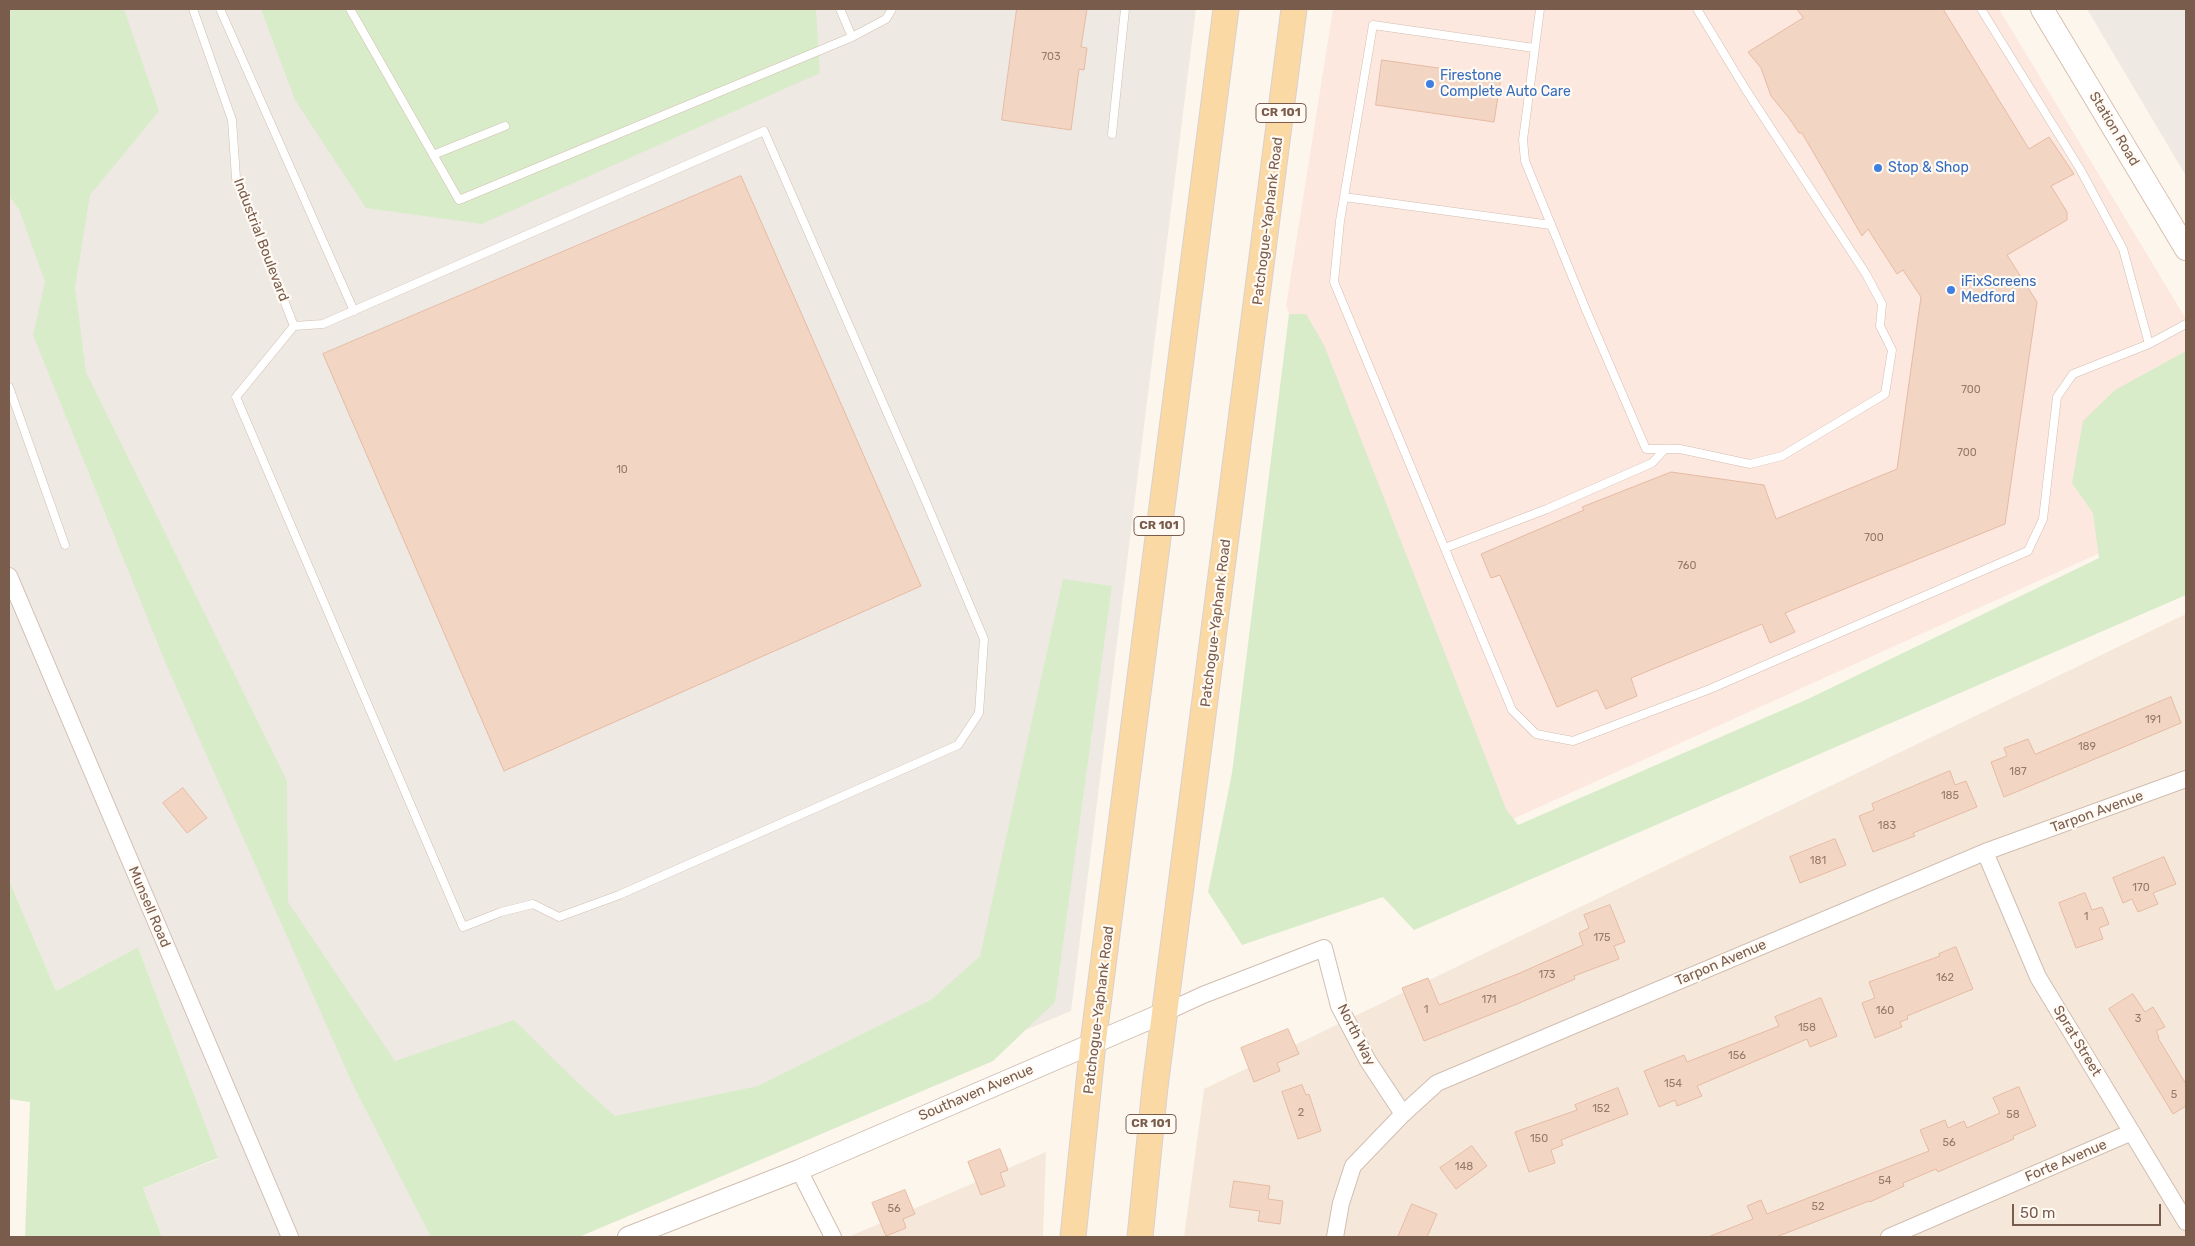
<!DOCTYPE html>
<style>
body{margin:0}
#map{position:relative;width:2195px;height:1246px;overflow:hidden;background:#fdf6ec;font-family:Rubik,sans-serif}
canvas{display:block}
.frame{position:absolute;inset:0;border:10px solid #7a5c4d;pointer-events:none}
.scale{position:absolute;left:2012px;top:1204px;width:149px;height:22px;box-sizing:border-box;border:2px solid #7a5c4d;border-top:0;padding-left:6px;font-size:15px;line-height:18px;white-space:nowrap;color:#7a5c4d;-webkit-text-stroke:4px #fffaf3;paint-order:stroke}
</style>
<div id="map">
<canvas width="2195" height="1246"></canvas>
<div class="frame"></div>
<div class="scale">50 m</div>
</div>
<script>
const ctx = document.querySelector('canvas').getContext('2d');
ctx.lineJoin = 'round';
function fillPath(path, color) { ctx.fillStyle = color; ctx.fill(path, 'evenodd'); }
function trace(path, color, width, dash) { ctx.strokeStyle = color; ctx.lineWidth = width; ctx.lineCap = dash ? 'butt' : 'round'; ctx.setLineDash(dash || []); ctx.stroke(path); }
function drawText(font, color, halo, rows, align = 'center') {
  ctx.font = font + ' Rubik,sans-serif'; ctx.lineWidth = 4.5; ctx.setLineDash([]); ctx.textBaseline = 'middle'; ctx.strokeStyle = halo; ctx.fillStyle = color; for (const [text, x, y, turn = 0] of rows) {
    ctx.save(); ctx.translate(x, y); ctx.rotate((+turn || 0) * Math.PI / 180); ctx.textAlign = isNaN(turn) ? turn : align; if (halo) ctx.strokeText(text, 0, 0); ctx.fillText(text, 0, 0); ctx.restore();
  }
}
const residential = new Path2D(`
 M 2186,614 L 2186,1237 L 1184,1237 L 1204,1089 Z
 M 1046,1152 L 1043,1237 L 848,1237 Z`);
const commercial = new Path2D(`
 M 1333,9 L 1999,9 L 2186,319 L 2186,514 L 1504,823 L 1286,306 Z`);
const industrial = new Path2D(`
 M 9,9 L 1196,9 L 1071,1011 L 529,1237 L 162,1237 L 143,1188 L 218,1159 L 138,947 L 56,991 L 9,880 Z
 M 2087,9 L 2186,9 L 2186,176 Z`);
const green = new Path2D(`
 M 9,9 L 124,9 L 159,111 L 90,195 L 75,288 L 86,372 L 287,781 L 288,902 L 395,1061 L 514,1020 L 577,1082 L 615,1116 L 758,1086 L 931,1000 L 980,956 L 1063,579 L 1112,586 L 1055,1002 L 993,1061 L 579,1237 L 431,1237 L 353,1085 L 166,664 L 33,335 L 45,282 L 19,209 L 9,196 Z
 M 261,9 L 816,9 L 820,73 L 482,224 L 366,208 L 295,100 Z
 M 1289,314 L 1306,314 L 1324,345 L 1506,809 L 1518,825 L 1808,699 L 2099,558 L 2093,513 L 2072,483 L 2083,421 L 2115,390 L 2186,351 L 2186,595 L 1414,930 L 1383,897 L 1242,945 L 1208,892 L 1232,773 Z
 M 9,880 L 56,991 L 138,947 L 218,1158 L 143,1188 L 162,1237 L 25,1237 L 30,1102 L 9,1099 Z`);
const building = new Path2D(`
 M 1017,9 L 1087,9 L 1081,47 L 1087,48 L 1084,70 L 1079,69 L 1071,130 L 1002,120 Z
 M 1797,9 L 1943,9 L 2029,149 L 2049,137 L 2074,174 L 2051,186 L 2067,212 L 2067,220 L 2007,255 L 2037,302 L 2005,524 L 1785,613 L 1795,632 L 1770,643 L 1762,624 L 1631,678 L 1637,696 L 1606,709 L 1597,690 L 1557,707 L 1500,575 L 1491,578 L 1481,554 L 1584,510 L 1582,507 L 1671,472 L 1764,485 L 1776,519 L 1897,469 L 1921,297 L 1903,270 L 1897,274 L 1868,229 L 1862,236 L 1802,133 L 1799,133 L 1789,118 L 1771,96 L 1761,68 L 1748,52 L 1803,18 Z
 M 1382,60 L 1501,77 L 1494,122 L 1376,105 Z
 M 741,176 L 921,586 L 504,771 L 323,354 Z
 M 2171,697 L 2181,723 L 2004,797 L 1991,762 L 2007,756 L 2004,748 L 2028,739 L 2035,754 Z
 M 1950,771 L 1955,785 L 1966,781 L 1977,807 L 1913,833 L 1915,836 L 1873,852 L 1859,816 L 1874,810 L 1872,804 Z
 M 183,788 L 207,818 L 187,833 L 163,803 Z
 M 1835,839 L 1846,865 L 1800,883 L 1790,857 Z
 M 2164,857 L 2176,884 L 2153,893 L 2158,904 L 2138,912 L 2132,899 L 2123,903 L 2113,878 Z
 M 2085,893 L 2092,910 L 2102,907 L 2109,924 L 2099,928 L 2103,939 L 2076,948 L 2059,903 Z
 M 1610,905 L 1625,942 L 1614,946 L 1619,959 L 1574,976 L 1575,979 L 1517,1004 L 1424,1041 L 1402,988 L 1428,978 L 1439,1005 L 1520,973 L 1583,945 L 1579,933 L 1589,928 L 1584,915 Z
 M 1956,947 L 1973,989 L 1907,1016 L 1908,1019 L 1900,1022 L 1902,1027 L 1875,1038 L 1862,1003 L 1875,998 L 1869,982 L 1940,956 L 1939,954 Z
 M 2133,994 L 2145,1012 L 2153,1007 L 2165,1027 L 2156,1031 L 2159,1037 L 2158,1038 L 2186,1084 L 2186,1106 L 2173,1114 L 2109,1009 Z
 M 1821,998 L 1837,1036 L 1810,1047 L 1807,1039 L 1697,1086 L 1702,1096 L 1677,1106 L 1675,1100 L 1659,1107 L 1644,1071 L 1684,1055 L 1687,1062 L 1779,1026 L 1775,1017 Z
 M 1288,1029 L 1299,1054 L 1277,1063 L 1280,1071 L 1254,1082 L 1241,1048 Z
 M 1302,1085 L 1306,1095 L 1309,1094 L 1321,1131 L 1298,1139 L 1282,1092 Z
 M 2019,1087 L 2036,1126 L 2013,1136 L 2014,1139 L 1938,1172 L 1936,1169 L 1903,1183 L 1904,1186 L 1870,1202 L 1869,1201 L 1776,1237 L 1708,1237 L 1753,1219 L 1747,1206 L 1761,1200 L 1767,1214 L 1929,1151 L 1920,1130 L 1945,1120 L 1948,1128 L 1964,1121 L 1967,1128 L 2000,1113 L 1993,1098 Z
 M 1618,1088 L 1628,1114 L 1561,1140 L 1563,1145 L 1551,1150 L 1555,1163 L 1529,1172 L 1515,1132 L 1577,1110 L 1575,1105 Z
 M 1472,1146 L 1487,1166 L 1456,1189 L 1440,1168 Z
 M 1000,1149 L 1008,1170 L 1000,1173 L 1005,1186 L 981,1195 L 968,1162 Z
 M 1234,1181 L 1270,1186 L 1268,1199 L 1283,1201 L 1280,1224 L 1258,1221 L 1260,1211 L 1230,1207 Z
 M 905,1190 L 915,1214 L 903,1219 L 906,1228 L 886,1236 L 872,1203 Z
 M 1412,1204 L 1437,1214 L 1427,1237 L 1398,1237 Z`);
const service = new Path2D(`
 M 193,9 L 232,120 L 236,178 L 294,326
 M 220,9 L 354,311
 M 350,9 L 459,200 L 852,37
 M 840,9 L 852,37 L 886,19 L 892,9
 M 1540,9 L 1523,140 L 1525,161 L 1586,310 L 1646,449 L 1680,449 L 1750,464 L 1782,456 L 1885,394 L 1892,350 L 1880,326 L 1882,304 L 1866,274 L 1746,90 L 1697,9
 M 1981,9 L 2080,169 L 2123,249 L 2149,344 L 2186,324
 M 1534,48 L 1373,25 L 1340,221 L 1334,282 L 1512,710 L 1536,734 L 1573,741 L 1710,689 L 2028,551 L 2043,519 L 2057,397 L 2073,374 L 2149,344
 M 764,131 L 921,490 L 984,639 L 979,713 L 958,745 L 619,895 L 559,917 L 533,904 L 501,912 L 463,927 L 236,397 L 294,326 L 323,324 Z
 M 1112,134 L 1125,9
 M 433,155 L 505,126
 M 1344,197 L 1551,225
 M 9,387 L 65,545
 M 1445,548 L 1547,509 L 1652,463 L 1665,449`);
const minor = new Path2D(`
 M 9,576 L 290,1237
 M 1985,852 L 2038,977 L 2186,1222
 M 1166,1012 L 1203,995 L 1324,948 L 1339,1006 L 1368,1061 L 1403,1114
 M 799,1170 L 833,1237
 M 1335,1237 L 1341,1203 L 1353,1166 L 1403,1114 L 1437,1083 L 1985,852 L 2186,779
 M 1889,1237 L 2132,1132`);
const tertiary = new Path2D(`
 M 628,1237 L 799,1170 L 1166,1012`);
const secondary = new Path2D(`
 M 2042,9 L 2186,249`);
const primary = new Path2D(`
 M 1073,1237 L 1093,1043 L 1226,9
 M 1140,1237 L 1155,1087 L 1294,9`);
const markers = [
 [1430,84,5,"#3f7fe0"],
 [1878,168,5,"#3f7fe0"],
 [1951,290,5,"#3f7fe0"]
];
const numberNames = [
 ["703",1051,57],
 ["700",1971,390],
 ["700",1967,453],
 ["10",622,470],
 ["700",1874,538],
 ["760",1687,566],
 ["191",2153,720],
 ["189",2087,747],
 ["187",2018,772],
 ["185",1950,796],
 ["183",1887,826],
 ["181",1818,861],
 ["170",2141,888],
 ["1",2086,917],
 ["175",1602,938],
 ["173",1547,975],
 ["162",1945,978],
 ["171",1489,1000],
 ["1",1426,1010],
 ["160",1885,1011],
 ["3",2138,1019],
 ["158",1807,1028],
 ["156",1737,1056],
 ["154",1673,1084],
 ["5",2174,1095],
 ["152",1601,1109],
 ["2",1301,1113],
 ["58",2013,1115],
 ["150",1539,1139],
 ["56",1949,1143],
 ["148",1464,1167],
 ["54",1885,1181],
 ["52",1818,1207],
 ["56",894,1209]
];
const shields = [
 [1281,113,50],
 [1159,526,50],
 [1151,1124,50]
];
const shieldNames = [
 ["CR 101",1281,113],
 ["CR 101",1159,526],
 ["CR 101",1151,1124]
];
const shopNames = [
 ["Firestone",1440,76],
 ["Complete Auto Care",1440,92],
 ["Stop & Shop",1888,168],
 ["iFixScreens",1961,282],
 ["Medford",1961,298]
];
const streetNames = [
 ["Station Road",2114,129,59],
 ["Patchogue-Yaphank Road",1268,221,-83],
 ["Industrial Boulevard",261,240,69],
 ["Patchogue-Yaphank Road",1216,623,-83],
 ["Tarpon Avenue",2097,812,-20],
 ["Munsell Road",149,907,67],
 ["Tarpon Avenue",1721,963,-23],
 ["Patchogue-Yaphank Road",1099,1010,-83],
 ["North Way",1356,1035,63],
 ["Sprat Street",2077,1041,59],
 ["Southaven Avenue",976,1093,-23],
 ["Forte Avenue",2066,1161,-23]
];
fillPath(residential, '#f5e8da');
fillPath(commercial, '#fde8e0');
fillPath(industrial, '#efe9e4');
fillPath(green, '#d8ecc9');
fillPath(building, '#f3d5c3');
trace(building, '#e6bba3', 1);
trace(service, '#d1beb0', 9);
trace(minor, '#d1beb0', 18);
trace(tertiary, '#d1beb0', 22);
trace(secondary, '#d6c0b0', 24);
trace(primary, '#dad1cd', 27);
trace(service, '#fff', 8);
trace(minor, '#fff', 16);
trace(tertiary, '#fff', 20);
trace(secondary, '#fff', 22);
trace(primary, '#fbd9a5', 25);
for (const [x, y, r, color] of markers) { const dot = new Path2D(); dot.arc(x, y, r, 0, 2 * Math.PI); ctx.fillStyle = color; ctx.fill(dot); trace(dot, '#fffaf3', 2); }
drawText('11px', '#987a6a', null, numberNames);
for (const [x, y, w] of shields) { const box = new Path2D(); box.roundRect(x - w / 2, y - 9.5, w, 19, 4); ctx.fillStyle = '#fffaf3'; ctx.fill(box); trace(box, '#7a5c4d', 1); }
drawText('bold 12px', '#7a5c4d', null, shieldNames);
drawText('14px', '#366cbe', '#fffaf3', shopNames, 'left');
drawText('14px', '#7a5c4d', '#fffaf3', streetNames);
</script>
